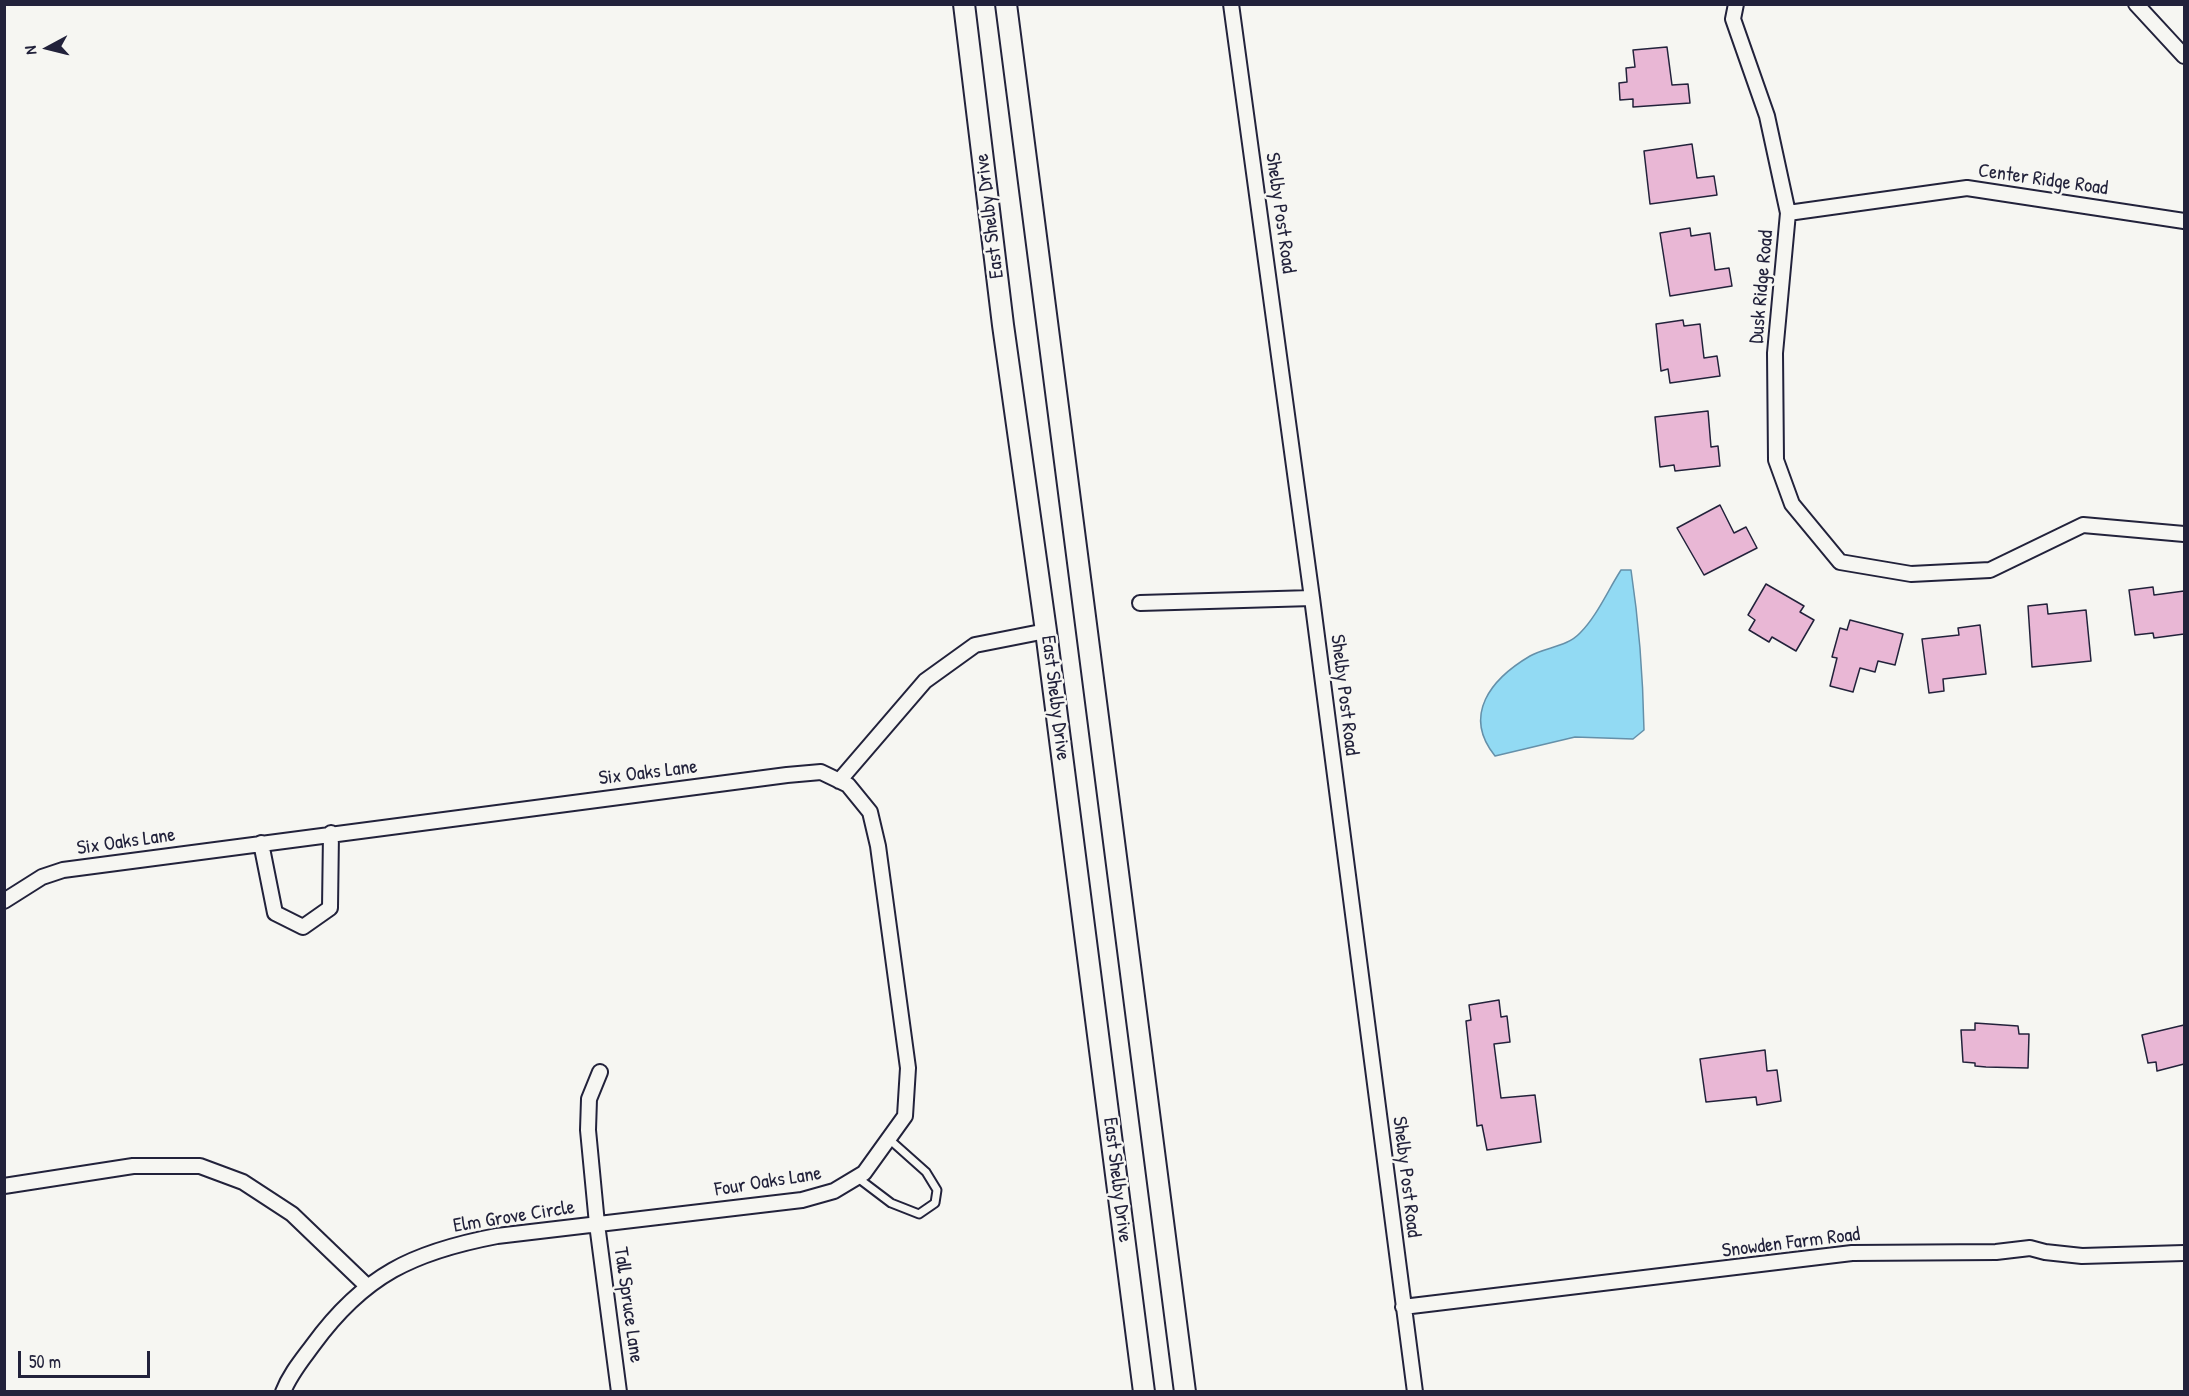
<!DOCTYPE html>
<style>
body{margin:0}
#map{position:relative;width:2189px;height:1396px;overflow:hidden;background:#f6f6f2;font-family:"Patrick Hand",sans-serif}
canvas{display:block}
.frame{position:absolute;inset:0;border:6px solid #22223b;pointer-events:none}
.north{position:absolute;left:18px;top:18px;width:60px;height:60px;-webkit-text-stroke:4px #f6f6f2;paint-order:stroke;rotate:263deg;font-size:16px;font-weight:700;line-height:24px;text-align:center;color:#22223b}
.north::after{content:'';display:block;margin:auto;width:21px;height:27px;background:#22223b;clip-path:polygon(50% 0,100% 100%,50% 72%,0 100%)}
.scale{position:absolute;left:18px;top:1351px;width:132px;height:27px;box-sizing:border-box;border:3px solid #22223b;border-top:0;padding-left:8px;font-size:18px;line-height:21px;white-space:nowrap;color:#22223b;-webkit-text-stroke:4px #f6f6f2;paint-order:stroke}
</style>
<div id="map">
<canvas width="2189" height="1396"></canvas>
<div class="frame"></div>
<div class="north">N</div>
<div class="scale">50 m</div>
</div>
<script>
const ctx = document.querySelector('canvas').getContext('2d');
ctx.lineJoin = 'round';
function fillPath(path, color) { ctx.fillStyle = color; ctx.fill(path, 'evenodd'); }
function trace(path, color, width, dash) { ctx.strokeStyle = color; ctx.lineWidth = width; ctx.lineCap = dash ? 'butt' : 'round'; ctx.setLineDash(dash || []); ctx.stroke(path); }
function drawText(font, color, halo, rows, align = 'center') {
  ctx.font = font + ' "Patrick Hand",sans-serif'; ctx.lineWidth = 5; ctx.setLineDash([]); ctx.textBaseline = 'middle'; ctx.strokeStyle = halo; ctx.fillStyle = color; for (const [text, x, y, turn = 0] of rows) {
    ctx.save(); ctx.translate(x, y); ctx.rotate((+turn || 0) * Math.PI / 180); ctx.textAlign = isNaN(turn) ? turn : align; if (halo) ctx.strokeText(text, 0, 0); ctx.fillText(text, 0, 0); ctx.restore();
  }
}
const water = new Path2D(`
 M 1621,570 L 1631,570 C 1639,623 1643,676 1644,730 L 1633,739 L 1575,737 L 1495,756 C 1462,715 1491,679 1530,656 C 1546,647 1567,647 1580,633 C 1597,616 1608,590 1621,570 Z`);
const building = new Path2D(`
 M 1667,47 L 1672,85 L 1688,84 L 1690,103 L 1633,107 L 1633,99 L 1620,100 L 1619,83 L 1627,82 L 1626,68 L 1635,67 L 1633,50 Z
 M 1692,144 L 1697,178 L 1714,176 L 1717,195 L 1650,204 L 1644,151 Z
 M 1690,228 L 1691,236 L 1710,233 L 1715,270 L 1729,268 L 1732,286 L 1670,296 L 1660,233 Z
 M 1683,320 L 1684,326 L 1700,324 L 1704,358 L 1717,356 L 1720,376 L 1670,383 L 1668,369 L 1661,371 L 1656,324 Z
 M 1708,411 L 1711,447 L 1718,446 L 1720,466 L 1675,471 L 1674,465 L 1660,467 L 1655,417 Z
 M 1720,505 L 1734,533 L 1746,527 L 1757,548 L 1704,575 L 1677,528 Z
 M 1766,584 L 1804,606 L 1800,612 L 1814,620 L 1796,651 L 1772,637 L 1769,642 L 1749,630 L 1755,620 L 1748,615 Z
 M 2153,587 L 2154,595 L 2184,591 L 2184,634 L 2154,638 L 2153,633 L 2135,635 L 2129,590 Z
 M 2047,604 L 2048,614 L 2086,610 L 2091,661 L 2032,667 L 2028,606 Z
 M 1850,620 L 1903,634 L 1895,665 L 1878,661 L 1875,672 L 1860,668 L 1853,692 L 1830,686 L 1837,658 L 1832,657 L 1840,628 L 1847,630 Z
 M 1980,625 L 1986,674 L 1943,679 L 1944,691 L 1929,693 L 1922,639 L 1959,635 L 1958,628 Z
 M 1499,1000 L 1501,1017 L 1507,1016 L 1510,1042 L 1494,1044 L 1501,1098 L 1535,1095 L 1541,1142 L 1487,1150 L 1482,1125 L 1477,1126 L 1466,1021 L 1471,1020 L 1469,1005 Z
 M 1975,1023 L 2018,1026 L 2019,1034 L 2029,1034 L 2028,1068 L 1986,1067 L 1975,1066 L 1975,1063 L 1963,1062 L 1961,1030 L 1975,1030 Z
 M 2184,1025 L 2184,1064 L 2157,1071 L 2156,1062 L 2148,1063 L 2142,1035 Z
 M 1765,1050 L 1767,1071 L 1777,1070 L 1781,1101 L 1757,1105 L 1756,1097 L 1706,1102 L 1700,1059 Z`);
const lane = new Path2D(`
 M 858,1178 L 891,1203 L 919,1214 L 935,1203 L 937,1190 L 926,1172 L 889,1139`);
const street = new Path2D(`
 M 1231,4 L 1312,598 L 1415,1392
 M 1736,4 L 1733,19 L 1767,116 L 1788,213 L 1775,353 L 1776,460 L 1792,504 L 1840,562 L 1911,574 L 1990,570 L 2083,525 L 2184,534
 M 2136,4 L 2184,56
 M 1788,213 L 1967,188 L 2184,221
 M 1140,603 L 1312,598
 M 839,781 L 925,681 L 975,645 L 1046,631
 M 261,843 L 275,913 L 303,927 L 330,908 L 331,833
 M 4,901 L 42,877 L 63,870 L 787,775 L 821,772 L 848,785 L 870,812 L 878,846 L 908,1068 L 905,1116 L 864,1173 L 834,1191 L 802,1200 L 497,1236 C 413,1252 364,1275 313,1345 C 302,1360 290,1374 283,1392
 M 600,1072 L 589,1099 L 588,1130 L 597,1224 L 619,1392
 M 4,1186 L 133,1166 L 200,1166 L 243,1182 L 292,1214 L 367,1286
 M 1403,1307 L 1852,1253 L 1996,1252 L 2030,1248 L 2045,1252 L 2082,1256 L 2184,1253`);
const secondary = new Path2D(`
 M 964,4 L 1003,325 L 1046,631 L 1144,1392
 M 1006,4 L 1185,1392`);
const streetNames = [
 ["Center Ridge Road",2043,180,8],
 ["Shelby Post Road",1280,213,82],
 ["East Shelby Drive",990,216,-97],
 ["Dusk Ridge Road",1762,287,-85],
 ["Shelby Post Road",1344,695,83],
 ["East Shelby Drive",1055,698,83],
 ["Six Oaks Lane",648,773,-7],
 ["Six Oaks Lane",126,842,-8],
 ["Shelby Post Road",1406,1177,83],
 ["East Shelby Drive",1117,1180,83],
 ["Four Oaks Lane",768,1182,-9],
 ["Elm Grove Circle",514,1217,-9],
 ["Snowden Farm Road",1791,1243,-7],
 ["Tall Spruce Lane",628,1305,82]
];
fillPath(water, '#92daf3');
trace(water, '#6590a9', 1.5);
fillPath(building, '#e9b7d5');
trace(building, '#22223b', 1.5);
trace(lane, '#22223b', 11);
trace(street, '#22223b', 18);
trace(secondary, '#22223b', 24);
trace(lane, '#f6f6f2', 7);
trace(street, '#f6f6f2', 14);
trace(secondary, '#f6f6f2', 20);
drawText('20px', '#22223b', '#f6f6f2', streetNames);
</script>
